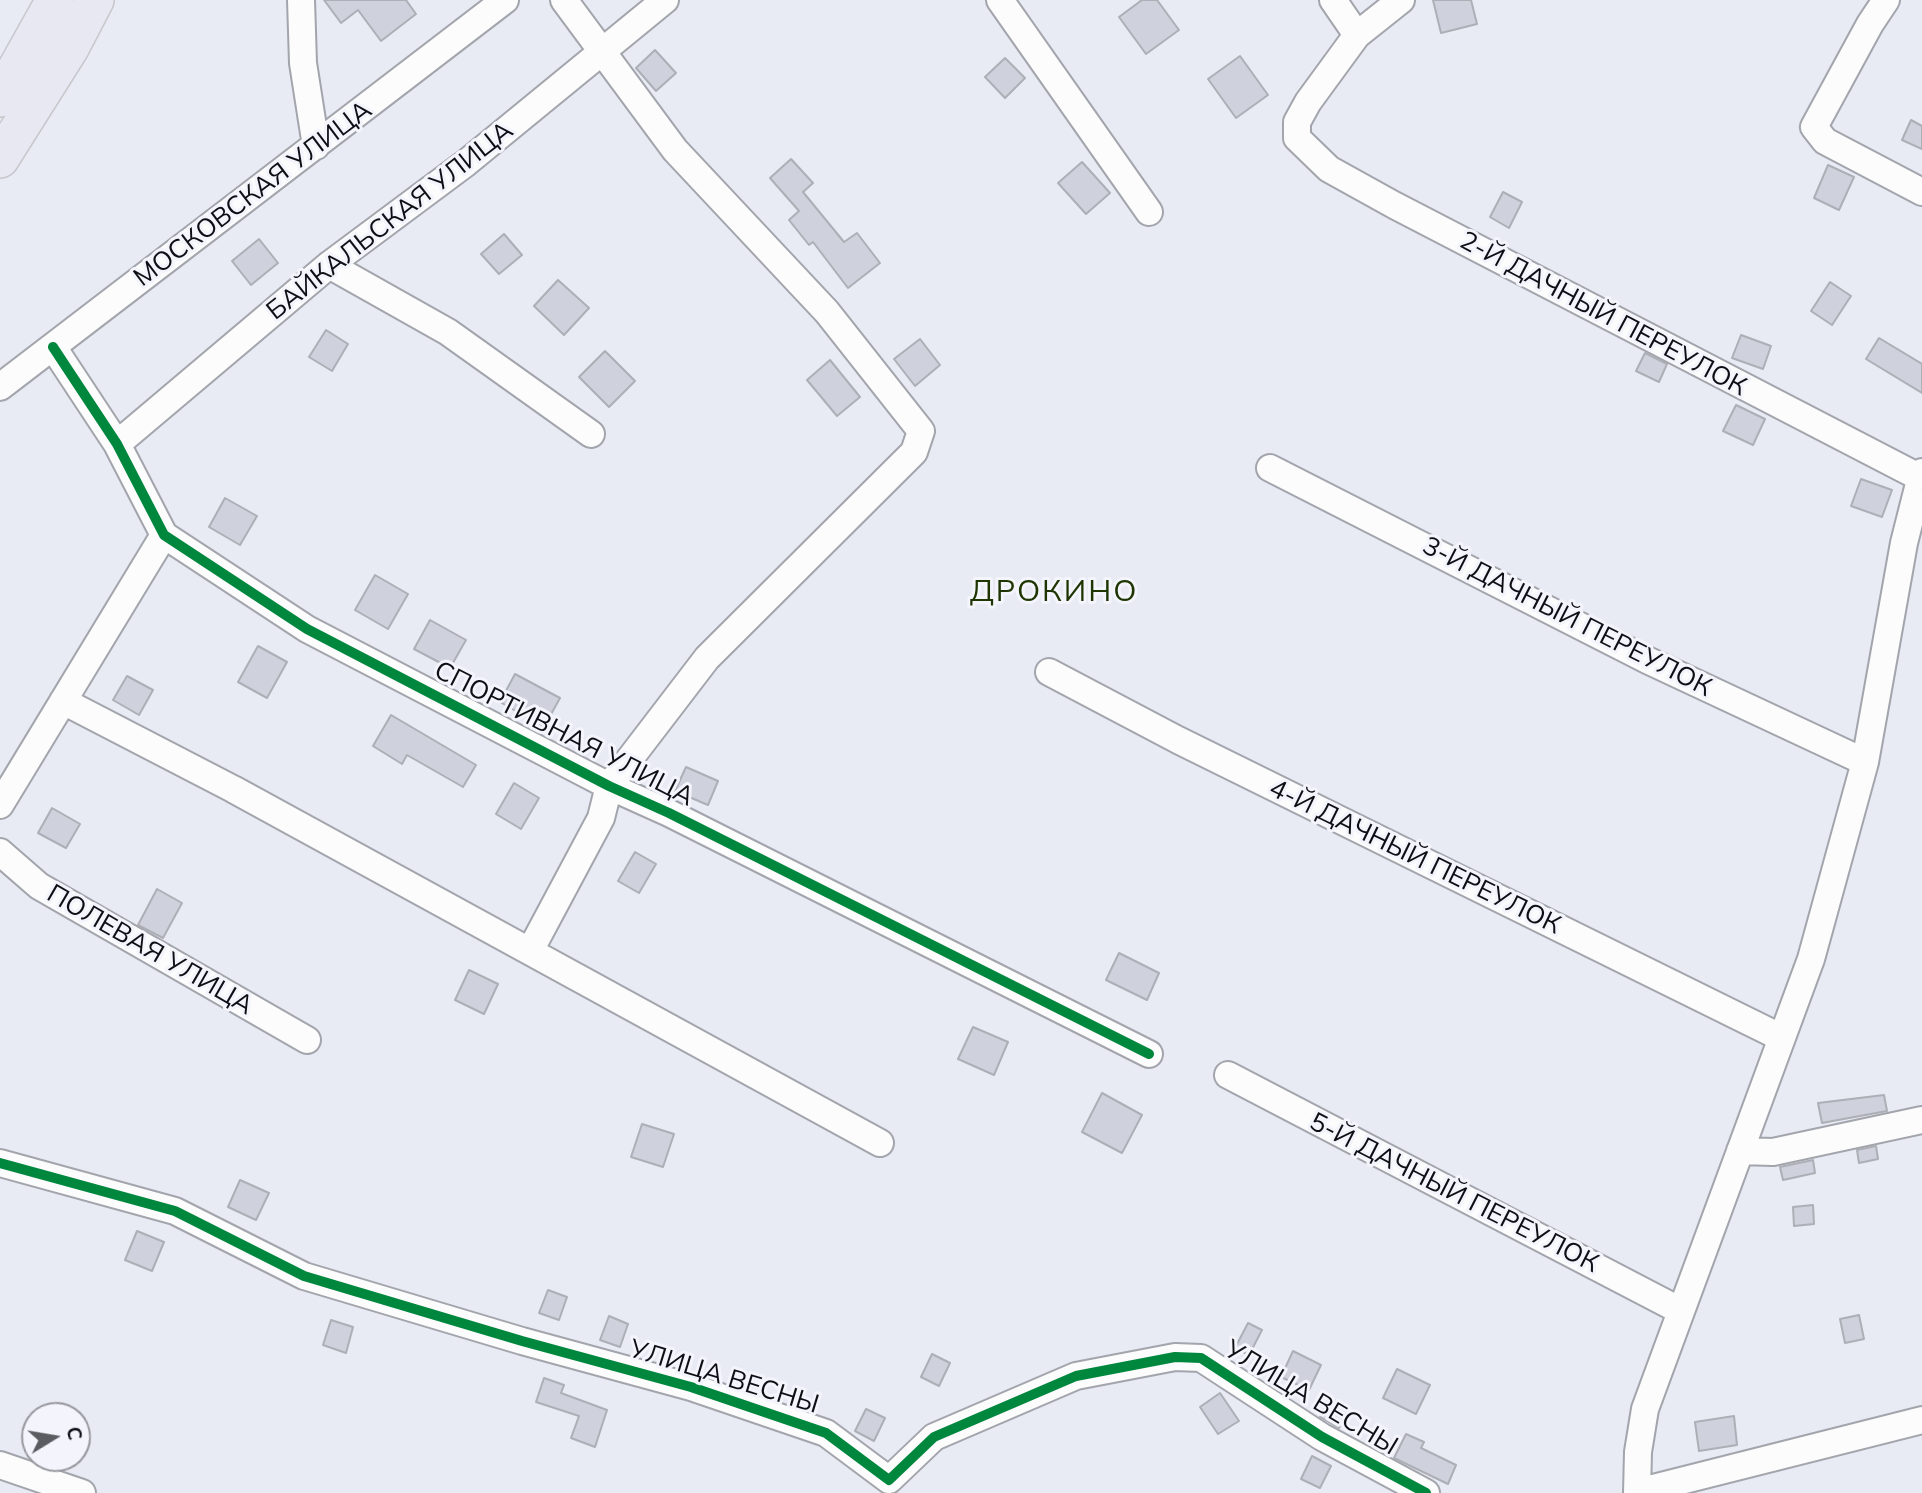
<!DOCTYPE html>
<meta charset="utf-8">
<style>
body{margin:0}
#map{position:relative;width:1922px;height:1493px;overflow:hidden;background:#e8eaf4;font-family:Mulish,sans-serif}
canvas{display:block}
.north{position:absolute;left:21px;top:1402px;width:70px;height:70px;box-sizing:border-box;background:#f4f5fc;border:2px solid #98999f;border-radius:50%;rotate:79deg;font-size:19px;font-weight:700;line-height:28px;text-align:center;color:#0e0f14}
.north::after{content:'';display:block;margin:auto;width:24px;height:32px;background:#5a5c62;clip-path:polygon(50% 0,100% 100%,50% 72%,0 100%)}
</style>
<div id="map">
<canvas width="1922" height="1493"></canvas>
<div class="north">С</div>
</div>
<script>
const ctx = document.querySelector('canvas').getContext('2d');
ctx.lineJoin = 'round';
function fillPath(path, color) { ctx.fillStyle = color; ctx.fill(path, 'evenodd'); }
function trace(path, color, width, dash) { ctx.strokeStyle = color; ctx.lineWidth = width; ctx.lineCap = dash ? 'butt' : 'round'; ctx.setLineDash(dash || []); ctx.stroke(path); }
function drawText(font, color, halo, rows, align = 'center') {
  ctx.font = font + ' Mulish,sans-serif'; ctx.lineWidth = 6; ctx.setLineDash([]); ctx.textBaseline = 'middle'; ctx.strokeStyle = halo; ctx.fillStyle = color; for (const [text, x, y, turn = 0] of rows) {
    ctx.save(); ctx.translate(x, y); ctx.rotate((+turn || 0) * Math.PI / 180); ctx.textAlign = isNaN(turn) ? turn : align; if (halo) ctx.strokeText(text, 0, 0); ctx.fillText(text, 0, 0); ctx.restore();
  }
}
const building = new Path2D(`
 M 324,0 L 406,0 L 416,14 L 381,41 L 358,10 L 341,23 Z
 M 1142,0 L 1157,0 L 1179,30 L 1146,54 L 1119,17 Z
 M 1433,0 L 1471,0 L 1477,24 L 1441,33 Z
 M 655,50 L 676,73 L 656,91 L 636,68 Z
 M 1240,56 L 1268,95 L 1236,118 L 1208,79 Z
 M 1005,58 L 1025,78 L 1005,98 L 985,77 Z
 M 1911,120 L 1922,126 L 1922,149 L 1902,140 Z
 M 791,159 L 813,183 L 803,192 L 844,242 L 857,233 L 880,263 L 848,288 L 813,242 L 809,245 L 789,220 L 799,211 L 770,178 Z
 M 1082,162 L 1110,193 L 1086,214 L 1058,183 Z
 M 1828,165 L 1854,177 L 1839,210 L 1814,198 Z
 M 1503,192 L 1522,202 L 1509,228 L 1490,217 Z
 M 504,234 L 522,255 L 499,274 L 481,254 Z
 M 259,239 L 278,263 L 251,285 L 232,261 Z
 M 558,280 L 589,308 L 564,335 L 534,306 Z
 M 1830,282 L 1851,296 L 1832,325 L 1811,311 Z
 M 326,330 L 348,344 L 332,371 L 309,357 Z
 M 1741,335 L 1771,346 L 1763,369 L 1732,358 Z
 M 1879,338 L 1922,364 L 1922,393 L 1866,359 Z
 M 920,339 L 940,365 L 915,386 L 894,359 Z
 M 605,351 L 635,381 L 609,407 L 579,377 Z
 M 1645,353 L 1667,364 L 1659,382 L 1636,371 Z
 M 830,360 L 860,397 L 837,416 L 807,380 Z
 M 1736,405 L 1765,419 L 1753,445 L 1723,431 Z
 M 1861,479 L 1892,490 L 1882,517 L 1851,506 Z
 M 225,498 L 257,516 L 240,545 L 209,527 Z
 M 375,575 L 408,594 L 388,629 L 355,610 Z
 M 430,620 L 466,640 L 450,668 L 414,649 Z
 M 258,646 L 287,662 L 267,698 L 238,682 Z
 M 515,674 L 560,698 L 544,727 L 500,702 Z
 M 127,676 L 153,690 L 139,715 L 113,700 Z
 M 391,715 L 476,765 L 463,787 L 407,755 L 402,764 L 373,746 Z
 M 686,767 L 718,781 L 708,805 L 675,791 Z
 M 514,783 L 539,798 L 521,829 L 496,814 Z
 M 52,808 L 80,824 L 66,848 L 38,833 Z
 M 635,852 L 656,864 L 639,893 L 618,881 Z
 M 157,889 L 182,903 L 163,938 L 138,925 Z
 M 1119,953 L 1159,973 L 1147,1000 L 1106,980 Z
 M 469,970 L 498,984 L 484,1014 L 455,1000 Z
 M 973,1027 L 1008,1042 L 994,1075 L 958,1059 Z
 M 1102,1093 L 1142,1115 L 1122,1153 L 1082,1132 Z
 M 1884,1095 L 1887,1111 L 1822,1123 L 1818,1103 Z
 M 642,1124 L 674,1134 L 663,1167 L 631,1157 Z
 M 1876,1146 L 1878,1159 L 1859,1163 L 1857,1150 Z
 M 1813,1160 L 1815,1173 L 1783,1180 L 1780,1167 Z
 M 240,1180 L 269,1193 L 256,1220 L 228,1207 Z
 M 1813,1205 L 1814,1224 L 1794,1226 L 1793,1207 Z
 M 137,1231 L 164,1242 L 152,1271 L 125,1260 Z
 M 548,1290 L 567,1297 L 559,1320 L 539,1313 Z
 M 1859,1315 L 1864,1339 L 1845,1343 L 1840,1319 Z
 M 609,1316 L 628,1324 L 620,1347 L 600,1340 Z
 M 331,1320 L 353,1327 L 346,1353 L 323,1345 Z
 M 1248,1323 L 1262,1330 L 1249,1355 L 1235,1348 Z
 M 1293,1351 L 1321,1365 L 1309,1390 L 1281,1377 Z
 M 932,1354 L 950,1363 L 939,1386 L 921,1377 Z
 M 1397,1369 L 1430,1385 L 1416,1414 L 1383,1398 Z
 M 544,1378 L 564,1385 L 561,1393 L 607,1410 L 595,1447 L 571,1438 L 579,1416 L 536,1402 Z
 M 1220,1393 L 1239,1421 L 1218,1434 L 1200,1407 Z
 M 1329,1398 L 1349,1407 L 1339,1428 L 1320,1417 Z
 M 866,1409 L 885,1418 L 874,1441 L 855,1431 Z
 M 1734,1416 L 1737,1445 L 1699,1451 L 1695,1422 Z
 M 1406,1434 L 1424,1442 L 1421,1448 L 1456,1465 L 1448,1484 L 1394,1458 Z
 M 1312,1456 L 1331,1466 L 1320,1488 L 1301,1479 Z`);
const minor = new Path2D(`
 M 301,0 L 303,63 L 316,146
 M 1000,0 L 1149,212
 M 1333,0 L 1357,35
 M 1401,0 L 1357,35 L 1308,102 L 1297,122 L 1297,138 L 1329,169 L 1394,205 L 1919,477
 M 1886,0 L 1870,24 L 1814,127 L 1825,141 L 1922,192
 M 329,265 L 448,332 L 591,434
 M 53,347 L 117,444 L 164,535 L 307,629 L 609,786 L 669,813 L 1149,1054
 M 0,387 L 505,0
 M 117,444 L 329,265 L 466,163 L 665,0
 M 1270,468 L 1647,660 L 1865,762
 M 1049,672 L 1178,740 L 1782,1038
 M 63,701 L 233,789 L 880,1143
 M 0,805 L 164,535
 M 0,852 L 39,886 L 307,1040
 M 530,951 L 601,818 L 609,786 L 707,658 L 914,452 L 921,431 L 827,312 L 675,150 L 564,0
 M 1228,1075 L 1681,1311
 M 1740,1151 L 1773,1152 L 1922,1120
 M 0,1163 L 175,1211 L 304,1276 L 522,1341 L 691,1387 L 826,1433 L 889,1480 L 934,1437 L 1076,1376 L 1175,1357 L 1201,1358 L 1322,1437 L 1426,1493
 M 0,1465 L 82,1493
 M 1637,1492 L 1922,1420
 M 1637,1493 L 1638,1452 L 1645,1409 L 1811,959 L 1865,762 L 1904,543 L 1922,472`);
const highway = new Path2D(`
 M 0,98 L 55,0
 M 0,159 L 70,48 L 95,0`);
const cycleway = new Path2D(`
 M 53,347 L 117,444 L 164,535 L 307,629 L 609,786 L 669,813 L 1149,1054
 M 0,1163 L 175,1211 L 304,1276 L 522,1341 L 691,1387 L 826,1433 L 889,1480 L 934,1437 L 1076,1376 L 1175,1357 L 1201,1358 L 1322,1437 L 1426,1493`);
const streetNames = [
 ["МОСКОВСКАЯ УЛИЦА",253,194,-37],
 ["БАЙКАЛЬСКАЯ УЛИЦА",390,221,-38],
 ["2-Й ДАЧНЫЙ ПЕРЕУЛОК",1603,314,28],
 ["3-Й ДАЧНЫЙ ПЕРЕУЛОК",1567,617,27],
 ["СПОРТИВНАЯ УЛИЦА",564,734,27],
 ["4-Й ДАЧНЫЙ ПЕРЕУЛОК",1415,857,26],
 ["ПОЛЕВАЯ УЛИЦА",150,950,30],
 ["5-Й ДАЧНЫЙ ПЕРЕУЛОК",1454,1193,27],
 ["УЛИЦА ВЕСНЫ",724,1377,17],
 ["УЛИЦА ВЕСНЫ",1311,1398,31]
];
const quarterNames = [
 ["ДРОКИНО",1054,592]
];
fillPath(building, '#cfd1dd');
trace(building, '#adafb6', 2);
trace(minor, '#a3a5ac', 30);
trace(highway, '#c7c8cc', 40);
trace(minor, '#fcfcfd', 26);
trace(highway, '#e7e8f1', 37);
trace(cycleway, '#00873e', 10);
drawText('26px', '#0e0f14', '#f4f5fc', streetNames);
ctx.letterSpacing = '2px';
drawText('30px', '#1e3502', '#f4f5fc', quarterNames);
ctx.letterSpacing = '0px';
</script>
